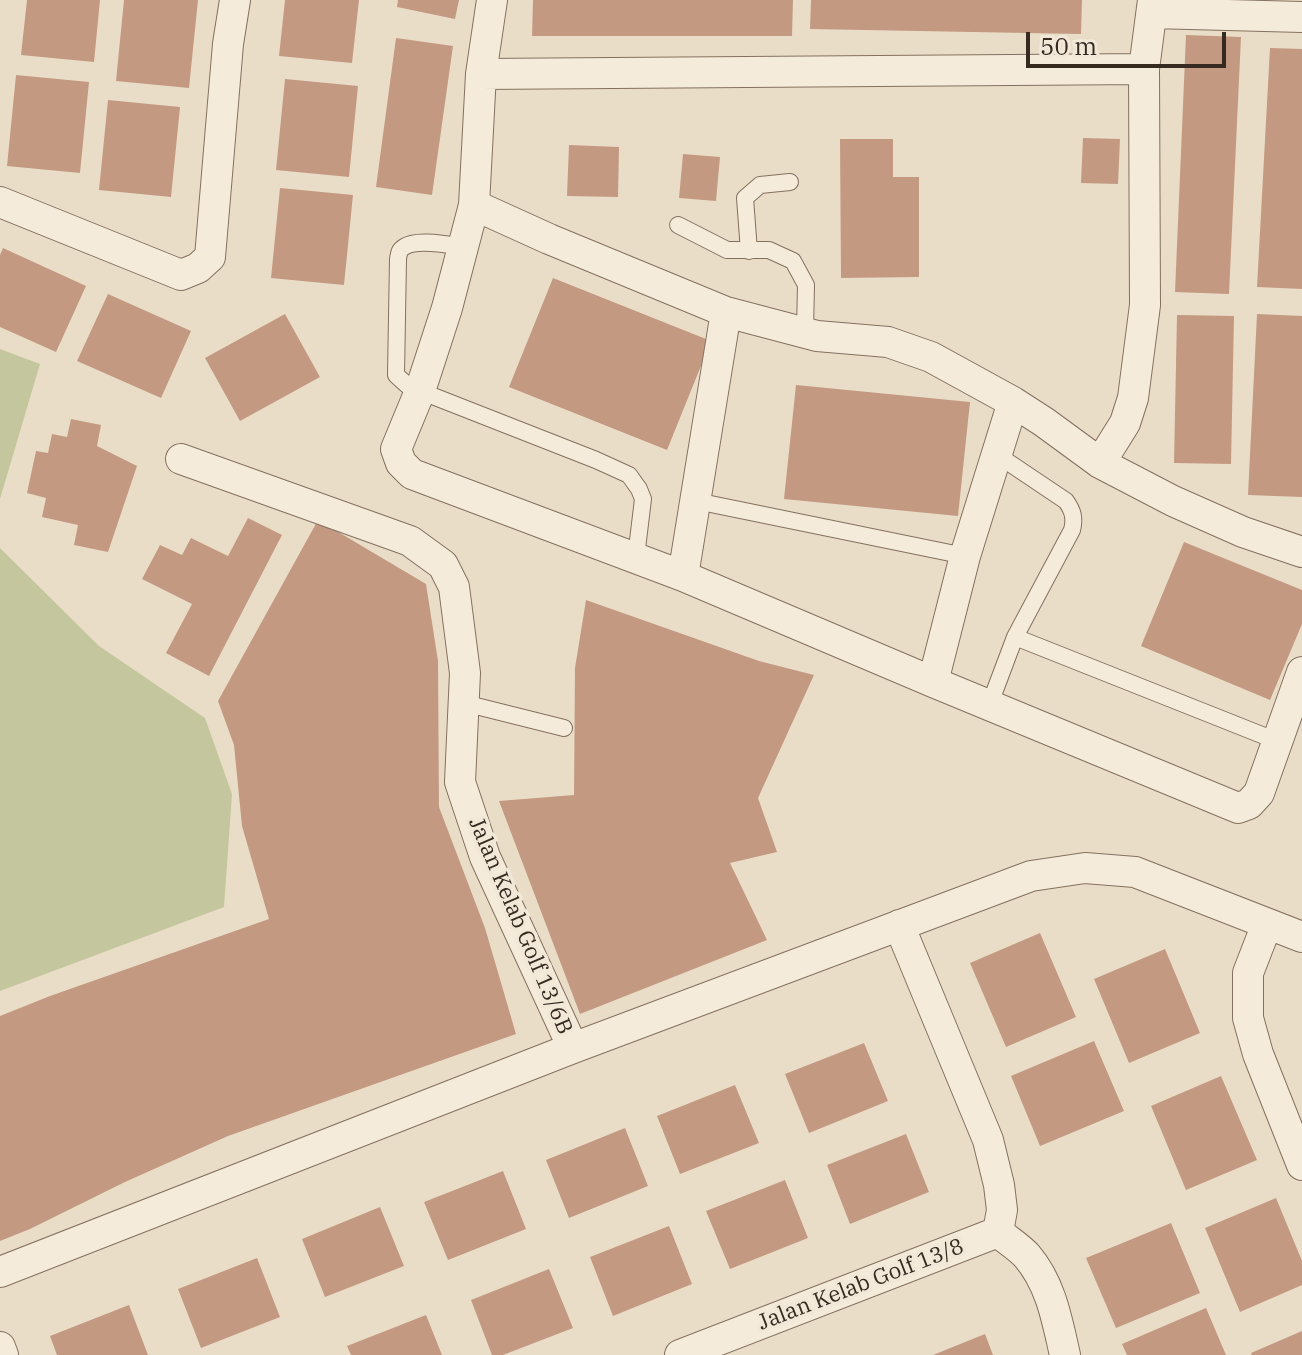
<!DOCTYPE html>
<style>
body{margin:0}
#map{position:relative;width:1302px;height:1355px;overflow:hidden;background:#eaddc8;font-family:"IBM Plex Serif",serif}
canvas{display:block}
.scale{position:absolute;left:1026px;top:32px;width:200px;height:36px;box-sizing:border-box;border:4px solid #362a21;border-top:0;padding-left:10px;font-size:24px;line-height:28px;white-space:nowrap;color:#362a21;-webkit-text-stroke:6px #f2e8d7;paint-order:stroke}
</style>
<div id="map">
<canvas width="1302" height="1355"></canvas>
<div class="scale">50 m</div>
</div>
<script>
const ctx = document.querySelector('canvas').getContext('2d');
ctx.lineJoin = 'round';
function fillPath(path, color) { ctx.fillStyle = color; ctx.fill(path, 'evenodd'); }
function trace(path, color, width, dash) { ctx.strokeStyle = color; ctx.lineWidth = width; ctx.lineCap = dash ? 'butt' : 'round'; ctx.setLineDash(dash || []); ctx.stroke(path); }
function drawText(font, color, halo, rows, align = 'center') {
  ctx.font = font + ' "IBM Plex Serif",serif'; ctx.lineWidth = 7; ctx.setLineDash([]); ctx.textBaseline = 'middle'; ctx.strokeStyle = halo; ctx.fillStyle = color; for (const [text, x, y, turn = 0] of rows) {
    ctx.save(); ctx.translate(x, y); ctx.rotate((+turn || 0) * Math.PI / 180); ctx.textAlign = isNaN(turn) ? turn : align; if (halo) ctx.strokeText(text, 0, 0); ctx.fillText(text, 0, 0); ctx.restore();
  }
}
const green = new Path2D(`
 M 0,349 L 40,364 L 0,499 Z
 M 0,548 L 99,646 L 205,718 L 232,794 L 224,907 L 0,991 Z`);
const building = new Path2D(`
 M 27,0 L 100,0 L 94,62 L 21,55 Z
 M 124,0 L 198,0 L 189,88 L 116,81 Z
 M 285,0 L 359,0 L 352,63 L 279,56 Z
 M 398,0 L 459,0 L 455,19 L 397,7 Z
 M 533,0 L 793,0 L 792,36 L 532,36 Z
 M 811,0 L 1082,0 L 1081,34 L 810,29 Z
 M 1186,35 L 1241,37 L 1229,294 L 1175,292 Z
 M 396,38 L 453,46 L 432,195 L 376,187 Z
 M 1270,48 L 1302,49 L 1302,289 L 1257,287 Z
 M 16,75 L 89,82 L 80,173 L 7,166 Z
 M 285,79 L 358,86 L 349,177 L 276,170 Z
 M 108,100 L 180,107 L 171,197 L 99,190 Z
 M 1083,138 L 1120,139 L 1118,184 L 1081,183 Z
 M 840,139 L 893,139 L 893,177 L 919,177 L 919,277 L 841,278 Z
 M 569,145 L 619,147 L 618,197 L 567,196 Z
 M 683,154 L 720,157 L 716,201 L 679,198 Z
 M 280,188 L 353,195 L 344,285 L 271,278 Z
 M 3,248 L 86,286 L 56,352 L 0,327 L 0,255 Z
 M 553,278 L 711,341 L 667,450 L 509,387 Z
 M 108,294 L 191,331 L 161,398 L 77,361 Z
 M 285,314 L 320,377 L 240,421 L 205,358 Z
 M 1257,314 L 1302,316 L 1302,497 L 1248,495 Z
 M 1177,315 L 1234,316 L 1231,464 L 1174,463 Z
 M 796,385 L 970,402 L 958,516 L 784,499 Z
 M 71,419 L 101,425 L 97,446 L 137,466 L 108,552 L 74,545 L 78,525 L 42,517 L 46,498 L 27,493 L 36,451 L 48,453 L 52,434 L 67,437 Z
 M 248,518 L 282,535 L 209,676 L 166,653 L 192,604 L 142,579 L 160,545 L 182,555 L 191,538 L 228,556 Z
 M 318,520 L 426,584 L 438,661 L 439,807 L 485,928 L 516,1034 L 228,1136 L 125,1182 L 30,1229 L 0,1241 L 0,1016 L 50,996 L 269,919 L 242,826 L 234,745 L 218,701 Z
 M 1184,542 L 1302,590 L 1302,624 L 1270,700 L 1141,646 Z
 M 586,600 L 759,661 L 814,675 L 758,798 L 777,852 L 730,863 L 767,940 L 580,1014 L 499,801 L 574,795 L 575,668 Z
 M 1040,933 L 1076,1017 L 1006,1047 L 970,963 Z
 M 1165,949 L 1200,1033 L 1129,1063 L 1094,979 Z
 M 1094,1041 L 1124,1111 L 1040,1146 L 1011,1076 Z
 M 864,1043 L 888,1101 L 809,1133 L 785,1074 Z
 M 1221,1076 L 1257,1160 L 1186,1190 L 1151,1106 Z
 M 735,1085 L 759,1143 L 680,1174 L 657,1116 Z
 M 625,1128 L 648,1186 L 569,1218 L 546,1160 Z
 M 906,1134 L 929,1192 L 850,1224 L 827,1165 Z
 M 503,1171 L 526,1229 L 448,1260 L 424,1202 Z
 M 785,1180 L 808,1238 L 730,1269 L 706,1211 Z
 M 1276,1198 L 1302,1261 L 1302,1285 L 1240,1312 L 1205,1228 Z
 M 380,1207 L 404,1266 L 325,1297 L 302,1239 Z
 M 1171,1223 L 1200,1293 L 1116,1328 L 1086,1258 Z
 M 669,1226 L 692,1284 L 613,1316 L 590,1257 Z
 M 257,1258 L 280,1317 L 201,1348 L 178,1289 Z
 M 549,1269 L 573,1328 L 503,1355 L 492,1355 L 471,1300 Z
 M 129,1305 L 148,1355 L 57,1355 L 50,1336 Z
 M 1206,1308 L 1226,1355 L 1127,1355 L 1122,1344 Z
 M 426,1315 L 442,1355 L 351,1355 L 347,1346 Z
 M 1302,1331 L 1302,1355 L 1252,1355 L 1251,1353 Z
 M 985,1334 L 993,1355 L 933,1355 Z`);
const lane = new Path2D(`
 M 678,225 L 727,250 L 769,250 L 793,261 L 806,285 L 805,331
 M 464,247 C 449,245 417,238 404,247 C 399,250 399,253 398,259 L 396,375 L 407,385 L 420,391 L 596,460 L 629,475 L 639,489 L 643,499 L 636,557
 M 749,251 L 745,198 L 760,185 L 790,182
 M 696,501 L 965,556
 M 1015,637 L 1277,741
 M 464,703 L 564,728
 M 989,706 L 1015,637 L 1072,530 C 1075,518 1073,511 1066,501 L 996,454`);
const street = new Path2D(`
 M 492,0 L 481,74 L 474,205 L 447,308 L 420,391 L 396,449 L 401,463 L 412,474 L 683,576 L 933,682 L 1238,808 L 1249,804 L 1259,793 L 1302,672
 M 1152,13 L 1302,17
 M 481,74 L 1144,69
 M 0,202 L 181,275 L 198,268 L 210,257 L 228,44 L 235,0
 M 474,205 L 549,239 L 726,312 L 817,336 L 888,342 L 931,357 L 1013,402 L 1044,422 L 1100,463 L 1173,501 L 1243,532 L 1302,552
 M 181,459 L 410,541 L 443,565 L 454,587 L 465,673 L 460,782 L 485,857 L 573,1048
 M 1100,463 L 1125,423 L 1133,398 L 1145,305 L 1144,69 L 1153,0
 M 683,576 L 726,312
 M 933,682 L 965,556 L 1013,402
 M 1267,924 L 1248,973 L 1248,1018 L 1258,1054 L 1302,1165
 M 899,925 L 988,1140 L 999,1185 L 1002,1210 L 998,1232 C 1007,1240 1019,1247 1027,1256 C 1051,1284 1057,1320 1065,1355
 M 0,1272 L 573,1048 L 1031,876 L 1085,868 L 1135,872 L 1302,937
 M 0,1347 L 3,1355
 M 680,1355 L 998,1232`);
const streetNames = [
 ["Jalan Kelab Golf 13/6B",520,926,67],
 ["Jalan Kelab Golf 13/8",861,1285,-21]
];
fillPath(green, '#c4c79d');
fillPath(building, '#c39982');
trace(lane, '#84705f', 18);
trace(street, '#84705f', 32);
trace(lane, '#f5ebda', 16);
trace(street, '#f5ebda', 30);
drawText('22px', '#362a21', '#f2e8d7', streetNames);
</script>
